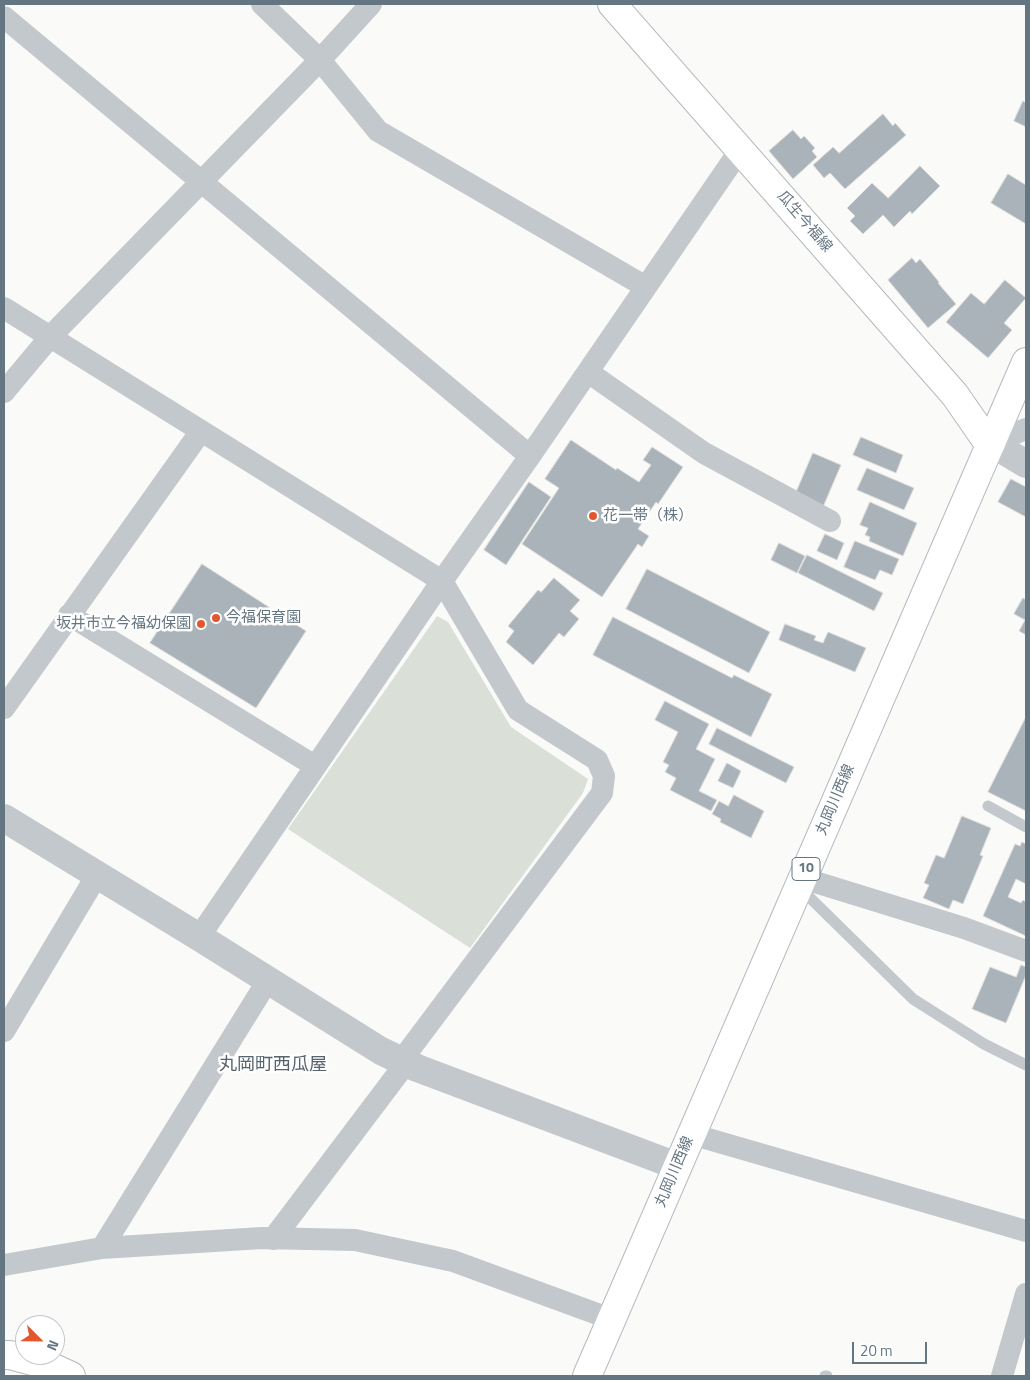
<!DOCTYPE html>
<meta charset="utf-8">
<style>
body{margin:0}
#map{position:relative;width:1030px;height:1380px;overflow:hidden;background:#fafaf8;font-family:"Titillium Web",sans-serif}
canvas{display:block}
.frame{position:absolute;inset:0;border:5px solid #657683;pointer-events:none}
.north{position:absolute;left:15px;top:1315px;width:50px;height:50px;box-sizing:border-box;background:#fff;border:1px solid #c1c8cd;border-radius:50%;rotate:113deg;font-size:14px;font-weight:700;line-height:20px;text-align:center;color:#657683}
.north::after{content:'';display:block;margin:auto;width:18px;height:22px;background:#e4572e;clip-path:polygon(50% 0,100% 100%,50% 72%,0 100%)}
.scale{position:absolute;left:852px;top:1342px;width:75px;height:22px;box-sizing:border-box;border:2px solid #657683;border-top:0;padding-left:6px;font-size:15px;line-height:18px;white-space:nowrap;color:#657683;-webkit-text-stroke:4px #fff;paint-order:stroke}
</style>
<div id="map">
<canvas width="1030" height="1380"></canvas>
<div class="frame"></div>
<div class="north">N</div>
<div class="scale">20 m</div>
</div>
<script>
const ctx = document.querySelector('canvas').getContext('2d');
ctx.lineJoin = 'round';
function fillPath(path, color) { ctx.fillStyle = color; ctx.fill(path, 'evenodd'); }
function trace(path, color, width, dash) { ctx.strokeStyle = color; ctx.lineWidth = width; ctx.lineCap = dash ? 'butt' : 'round'; ctx.setLineDash(dash || []); ctx.stroke(path); }
function drawText(font, color, halo, rows, align = 'center') {
  ctx.font = font + ' "Titillium Web","Noto Sans JP",sans-serif'; ctx.lineWidth = 5; ctx.setLineDash([]); ctx.textBaseline = 'middle'; ctx.strokeStyle = halo; ctx.fillStyle = color; for (const [text, x, y, turn = 0] of rows) {
    ctx.save(); ctx.translate(x, y); ctx.rotate((+turn || 0) * Math.PI / 180); ctx.textAlign = isNaN(turn) ? turn : align; if (halo) ctx.strokeText(text, 0, 0); ctx.fillText(text, 0, 0); ctx.restore();
  }
}
const green = new Path2D(`
 M 437,616 L 448,622 L 511,727 L 588,779 L 583,793 L 470,948 L 288,829 Z`);
const building = new Path2D(`
 M 1023,101 L 1026,103 L 1026,127 L 1014,121 Z
 M 883,114 L 893,126 L 895,123 L 906,135 L 845,189 L 830,173 L 824,178 L 813,165 L 833,147 L 839,153 Z
 M 793,130 L 801,139 L 804,136 L 815,148 L 812,151 L 817,157 L 793,179 L 769,151 Z
 M 920,166 L 940,186 L 912,214 L 910,211 L 894,227 L 883,215 L 863,234 L 850,221 L 855,216 L 847,208 L 872,183 L 888,198 Z
 M 1008,174 L 1026,185 L 1026,224 L 991,203 Z
 M 912,258 L 916,263 L 920,259 L 939,282 L 938,283 L 956,304 L 928,328 L 888,280 Z
 M 1005,280 L 1026,298 L 1004,323 L 1012,330 L 988,358 L 946,322 L 971,293 L 984,304 Z
 M 861,437 L 903,455 L 896,473 L 853,455 Z
 M 571,440 L 616,470 L 617,468 L 639,482 L 651,465 L 643,460 L 652,447 L 683,467 L 658,504 L 656,502 L 638,529 L 649,536 L 642,547 L 638,544 L 602,597 L 522,544 L 559,488 L 545,479 Z
 M 813,453 L 841,465 L 823,507 L 795,495 Z
 M 867,468 L 914,488 L 904,510 L 857,490 Z
 M 1011,479 L 1026,487 L 1026,517 L 998,502 Z
 M 529,482 L 551,497 L 506,565 L 484,550 Z
 M 870,502 L 917,523 L 903,556 L 869,541 L 870,537 L 865,535 L 868,528 L 860,525 Z
 M 825,534 L 844,543 L 837,560 L 817,551 Z
 M 855,541 L 899,559 L 892,575 L 880,570 L 875,580 L 844,567 Z
 M 779,543 L 805,556 L 797,573 L 771,560 Z
 M 807,555 L 883,593 L 874,611 L 798,573 Z
 M 202,564 L 306,631 L 256,708 L 150,643 Z
 M 647,569 L 770,632 L 749,673 L 626,609 Z
 M 554,578 L 580,600 L 570,611 L 579,619 L 564,637 L 559,633 L 533,665 L 506,642 L 514,631 L 508,626 L 538,590 L 541,592 Z
 M 1023,598 L 1026,600 L 1026,635 L 1019,631 L 1025,620 L 1014,614 Z
 M 613,617 L 732,678 L 734,675 L 772,694 L 751,737 L 593,655 Z
 M 785,624 L 816,636 L 814,640 L 823,643 L 828,632 L 866,648 L 855,672 L 779,640 Z
 M 665,701 L 709,724 L 696,749 L 715,759 L 699,791 L 717,800 L 711,811 L 670,790 L 676,778 L 665,772 L 669,765 L 663,762 L 678,732 L 655,720 Z
 M 1026,717 L 1026,811 L 988,792 Z
 M 717,728 L 794,767 L 786,783 L 709,744 Z
 M 727,763 L 741,771 L 733,788 L 718,781 Z
 M 734,795 L 764,811 L 751,838 L 720,822 L 721,819 L 712,814 L 719,801 L 728,806 Z
 M 962,816 L 991,828 L 980,855 L 983,856 L 963,904 L 953,900 L 949,909 L 923,898 L 929,885 L 924,883 L 936,855 L 944,858 Z
 M 1022,842 L 1026,844 L 1026,884 L 1016,879 L 1008,897 L 1021,903 L 1023,900 L 1026,902 L 1026,936 L 983,916 L 1015,844 L 1020,846 Z
 M 1021,965 L 1026,967 L 1026,975 L 1006,1023 L 972,1009 L 990,967 L 1016,977 Z`);
const service = new Path2D(`
 M 988,806 L 1026,827
 M 799,887 L 913,999 L 984,1044 L 1026,1065
 M 825,1376 L 827,1376`);
const minor = new Path2D(`
 M 262,4 L 320,60 L 378,131 L 646,287
 M 4,17 L 530,456
 M 4,308 L 442,581 L 518,710 L 597,760 L 604,776 L 602,793 L 401,1061
 M 588,372 L 704,453 L 830,521
 M 4,392 L 50,337 L 320,60 L 371,4
 M 991,443 L 1026,429
 M 69,615 L 315,766
 M 4,708 L 201,431
 M 802,878 L 964,928 L 1026,951
 M 199,937 L 442,581 L 530,456 L 740,150
 M 4,1031 L 97,875
 M 691,1134 L 1026,1231
 M 273,1239 L 406,1063
 M 102,1248 L 268,980
 M 4,1265 L 102,1248 L 262,1238 L 355,1240 L 453,1261 L 611,1319
 M 1002,1376 L 1026,1294`);
const tertiary = new Path2D(`
 M 991,443 L 1026,464
 M 4,818 L 199,937 L 381,1051 L 417,1068 L 677,1166`);
const secondary = new Path2D(`
 M 612,4 L 955,395 L 984,437 L 991,443
 M 4,1355 L 10,1355 L 47,1365 L 71,1376`);
const primary = new Path2D(`
 M 587,1376 L 1026,362`);
const markers = [
 [593,516,5,"#e4572e"],
 [216,618,5,"#e4572e"],
 [201,624,5,"#e4572e"]
];
const shields = [
 [806,869,28]
];
const shieldNames = [
 ["10",806,869]
];
const streetNames = [
 ["瓜生今福線",804,222,49],
 ["丸岡川西線",836,800,-67],
 ["丸岡川西線",675,1172,-67]
];
const poiNames = [
 ["花一帯（株）",603,516],
 ["今福保育園",226,618],
 ["坂井市立今福幼保園",191,624,"right"]
];
const quarterNames = [
 ["丸岡町西瓜屋",273,1066]
];
fillPath(green, '#dadfd7');
fillPath(building, '#aab3b9');
trace(building, '#dcdcda', 1);
trace(secondary, '#b3babf', 30);
trace(primary, '#b5babe', 30);
trace(service, '#c3c8cc', 11);
trace(minor, '#c3c8cc', 22);
trace(tertiary, '#c3c8cc', 28);
trace(secondary, '#fff', 28);
trace(primary, '#fff', 28);
for (const [x, y, r, color] of markers) { const dot = new Path2D(); dot.arc(x, y, r, 0, 2 * Math.PI); ctx.fillStyle = color; ctx.fill(dot); trace(dot, '#fff', 2); }
for (const [x, y, w] of shields) { const box = new Path2D(); box.roundRect(x - w / 2, y - 11.5, w, 23, 4); ctx.fillStyle = '#fff'; ctx.fill(box); trace(box, '#657683', 1); }
drawText('bold 14px', '#657683', null, shieldNames);
drawText('15px', '#657683', '#fff', streetNames);
drawText('15px', '#657683', '#fff', poiNames, 'left');
drawText('18px', '#57646e', '#fff', quarterNames);
</script>
